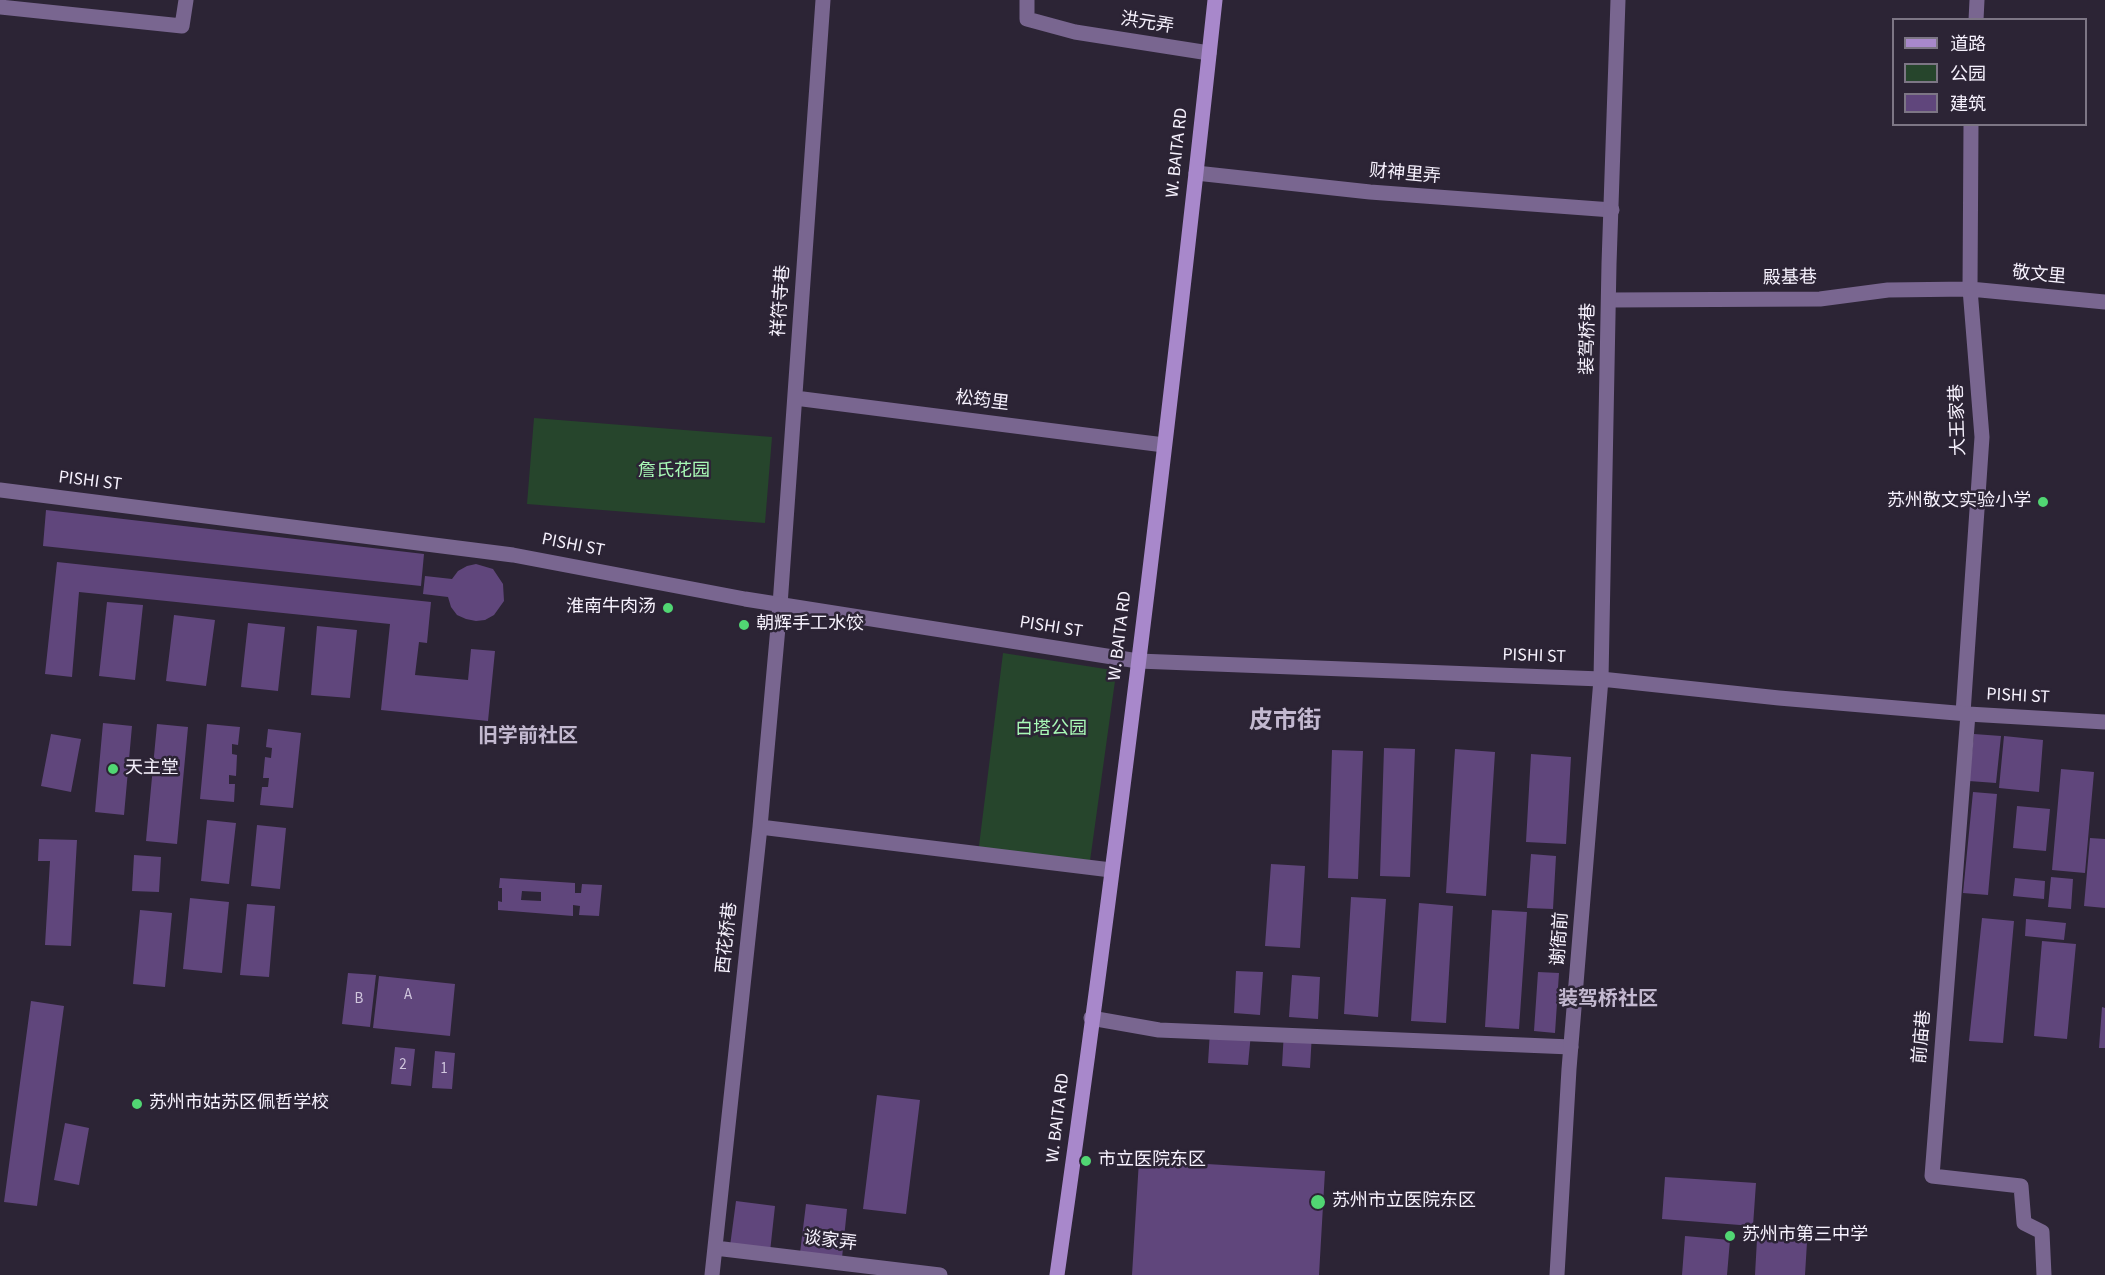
<!DOCTYPE html>
<meta charset="utf-8">
<style>
body{margin:0}
#map{position:relative;width:2105px;height:1275px;overflow:hidden;background:#2c2435;font-family:"Source Sans 3","Noto Sans SC",sans-serif}
canvas{display:block}
.legend{position:absolute;left:1892px;top:18px;width:195px;height:108px;box-sizing:border-box;background:#2c2435;border:2px solid #7d7685;margin:0;padding:8px 10px;list-style:none;font-size:18px;color:#f6f1fd}
.legend li{display:flex;align-items:center;gap:12px;height:30px}
.legend b{width:30px;border:2px solid #7d7685}
</style>
<div id="map">
<canvas width="2105" height="1275"></canvas>
<ul class="legend">
<li><b style="height:8px;background:#a888cb"></b>道路</li>
<li><b style="height:16px;background:#26452c"></b>公园</li>
<li><b style="height:16px;background:#60467c"></b>建筑</li>
</ul>
</div>
<script>
const ctx = document.querySelector('canvas').getContext('2d');
ctx.lineJoin = 'round';
function fillPath(path, color) { ctx.fillStyle = color; ctx.fill(path, 'evenodd'); }
function trace(path, color, width, dash) { ctx.strokeStyle = color; ctx.lineWidth = width; ctx.lineCap = dash ? 'butt' : 'round'; ctx.setLineDash(dash || []); ctx.stroke(path); }
function drawText(font, color, halo, rows, align = 'center') {
  ctx.font = font + ' "Source Sans 3","Noto Sans SC",sans-serif'; ctx.lineWidth = 5; ctx.setLineDash([]); ctx.textBaseline = 'middle'; ctx.strokeStyle = halo; ctx.fillStyle = color; for (const [text, x, y, turn = 0] of rows) {
    ctx.save(); ctx.translate(x, y); ctx.rotate((+turn || 0) * Math.PI / 180); ctx.textAlign = isNaN(turn) ? turn : align; if (halo) ctx.strokeText(text, 0, 0); ctx.fillText(text, 0, 0); ctx.restore();
  }
}
const green = new Path2D(`
 M 534,418 L 772,437 L 765,523 L 527,504 Z
 M 1003,653 L 1112,670 L 1115,681 L 1089,868 L 978,854 Z`);
const building = new Path2D(`
 M 46,510 L 424,554 L 421,586 L 43,546 Z
 M 57,562 L 431,602 L 427,643 L 419,642 L 415,675 L 468,680 L 471,649 L 495,651 L 488,721 L 381,710 L 390,624 L 79,592 L 72,677 L 45,674 Z
 M 476,564 L 493,569 L 503,584 L 504,601 L 494,615 L 485,620 L 476,621 L 466,619 L 457,615 L 451,607 L 448,597 L 423,594 L 425,576 L 452,579 L 458,571 L 467,566 Z
 M 107,602 L 143,605 L 135,680 L 99,676 Z
 M 174,615 L 215,620 L 206,686 L 166,681 Z
 M 248,623 L 285,627 L 278,691 L 241,687 Z
 M 317,626 L 357,630 L 350,698 L 311,695 Z
 M 103,723 L 132,726 L 124,815 L 95,812 Z
 M 157,724 L 188,727 L 177,844 L 146,841 Z
 M 207,724 L 240,727 L 238,745 L 232,744 L 232,754 L 237,755 L 236,776 L 229,775 L 229,784 L 235,784 L 234,802 L 200,799 Z
 M 268,729 L 301,733 L 293,808 L 260,805 L 262,787 L 268,787 L 269,778 L 263,778 L 265,757 L 271,758 L 272,748 L 266,747 Z
 M 51,734 L 81,739 L 71,792 L 41,786 Z
 M 1974,734 L 2001,736 L 1996,783 L 1969,781 Z
 M 2004,736 L 2043,740 L 2039,792 L 1999,788 Z
 M 1384,748 L 1415,749 L 1410,877 L 1380,876 Z
 M 1455,749 L 1495,752 L 1486,896 L 1446,893 Z
 M 1332,750 L 1363,751 L 1358,879 L 1328,878 Z
 M 1531,754 L 1571,757 L 1566,844 L 1526,842 Z
 M 2061,769 L 2094,772 L 2085,873 L 2052,870 Z
 M 1973,792 L 1997,794 L 1988,895 L 1963,893 Z
 M 2017,806 L 2050,809 L 2046,851 L 2013,848 Z
 M 207,820 L 236,823 L 229,884 L 201,881 Z
 M 257,825 L 286,828 L 280,889 L 251,886 Z
 M 2090,838 L 2105,839 L 2105,908 L 2084,906 Z
 M 39,839 L 77,840 L 71,946 L 45,945 L 50,861 L 38,861 Z
 M 1531,854 L 1556,856 L 1553,909 L 1527,908 Z
 M 134,855 L 161,857 L 159,892 L 132,891 Z
 M 1271,864 L 1305,866 L 1300,948 L 1265,946 Z
 M 2051,877 L 2073,879 L 2071,909 L 2048,907 Z
 M 500,878 L 575,883 L 575,893 L 581,893 L 582,884 L 602,885 L 599,916 L 579,915 L 580,906 L 573,905 L 573,916 L 498,910 L 498,901 L 502,902 L 502,888 L 499,888 ZM 522,891 L 541,892 L 541,901 L 521,900 Z
 M 2015,878 L 2045,881 L 2044,899 L 2013,896 Z
 M 1351,897 L 1386,899 L 1378,1017 L 1344,1014 Z
 M 190,898 L 229,902 L 222,973 L 183,969 Z
 M 1419,903 L 1453,906 L 1446,1023 L 1411,1021 Z
 M 247,904 L 275,906 L 269,977 L 240,975 Z
 M 140,910 L 172,913 L 165,987 L 133,984 Z
 M 1492,910 L 1527,912 L 1519,1029 L 1485,1027 Z
 M 1982,918 L 2014,921 L 2003,1043 L 1969,1041 Z
 M 2026,919 L 2066,923 L 2064,940 L 2025,936 Z
 M 2042,941 L 2076,944 L 2067,1039 L 2034,1036 Z
 M 1236,971 L 1263,972 L 1260,1015 L 1234,1013 Z
 M 1538,972 L 1559,973 L 1555,1033 L 1534,1031 Z
 M 348,973 L 376,975 L 370,1027 L 342,1024 Z
 M 1292,975 L 1320,977 L 1318,1019 L 1289,1017 Z
 M 379,976 L 455,984 L 450,1036 L 373,1028 Z
 M 31,1001 L 64,1006 L 37,1206 L 4,1202 Z
 M 2102,1007 L 2105,1008 L 2105,1048 L 2099,1048 Z
 M 1210,1031 L 1251,1033 L 1248,1065 L 1208,1063 Z
 M 1284,1031 L 1312,1033 L 1310,1068 L 1282,1066 Z
 M 395,1047 L 415,1049 L 411,1086 L 391,1084 Z
 M 435,1051 L 455,1053 L 452,1089 L 432,1088 Z
 M 877,1095 L 920,1100 L 906,1214 L 863,1209 Z
 M 65,1123 L 89,1128 L 79,1185 L 54,1180 Z
 M 1139,1160 L 1325,1171 L 1319,1275 L 1132,1275 Z
 M 1665,1177 L 1756,1183 L 1753,1226 L 1662,1219 Z
 M 736,1201 L 775,1206 L 770,1252 L 730,1246 Z
 M 806,1204 L 847,1209 L 842,1258 L 800,1253 Z
 M 1685,1236 L 1730,1240 L 1727,1275 L 1682,1275 Z
 M 1757,1239 L 1807,1242 L 1805,1275 L 1755,1275 Z`);
const minor = new Path2D(`
 M 1027,0 L 1027,19 L 1075,32 L 1209,53
 M 0,7 L 182,26 L 186,0
 M 1976,20 L 1977,0
 M 1196,173 L 1370,192 L 1612,210
 M 1610,300 L 1820,299 L 1888,290 L 1970,289 L 2105,302
 M 795,398 L 1164,445
 M 1963,713 L 1982,437 L 1970,289 L 1971,124
 M 1968,714 L 1932,1176 L 2021,1186 L 2024,1223 L 2042,1232 L 2044,1275
 M 760,827 L 1111,870
 M 1091,1018 L 1159,1030 L 1571,1047
 M 715,1248 L 940,1275
 M 712,1275 L 760,827 L 780,605 L 823,0`);
const tertiary = new Path2D(`
 M 0,490 L 513,555 L 745,599 L 1138,661 L 1601,679 L 1779,698 L 1968,714 L 2105,722
 M 1557,1275 L 1569,1069 L 1601,679 L 1609,264 L 1618,0`);
const secondary = new Path2D(`
 M 1057,1275 C 1118,851 1169,426 1215,0`);
const markers = [
 [2043,502,6,"#51d673"],
 [668,608,6,"#51d673"],
 [744,625,6,"#51d673"],
 [113,769,6,"#51d673"],
 [137,1104,6,"#51d673"],
 [1086,1161,6,"#51d673"],
 [1318,1202,8,"#51d673"],
 [1730,1236,6,"#51d673"]
];
const numberNames = [
 ["A",408,996],
 ["B",359,1000],
 ["2",403,1066],
 ["1",444,1070]
];
const streetNames = [
 ["洪元弄",1147,24,9],
 ["W. BAITA RD",1178,153,-84],
 ["财神里弄",1405,175,5],
 ["敬文里",2039,276,5],
 ["殿基巷",1790,279,-1],
 ["祥符寺巷",782,301,-86],
 ["装驾桥巷",1589,339,-89],
 ["松筠里",982,402,7],
 ["大王家巷",1959,420,-92],
 ["PISHI ST",90,482,7],
 ["PISHI ST",573,546,11],
 ["PISHI ST",1051,628,9],
 ["W. BAITA RD",1121,636,-83],
 ["PISHI ST",1534,657,2],
 ["PISHI ST",2018,697,3],
 ["西花桥巷",728,938,-84],
 ["谢衙前",1561,939,-86],
 ["前庙巷",1923,1037,-85],
 ["W. BAITA RD",1059,1118,-83],
 ["谈家弄",830,1242,7]
];
const parkNames = [
 ["詹氏花园",674,472],
 ["白塔公园",1051,730]
];
const poiNames = [
 ["苏州敬文实验小学",2031,502,"right"],
 ["淮南牛肉汤",656,608,"right"],
 ["朝辉手工水饺",756,625],
 ["天主堂",125,769],
 ["苏州市姑苏区佩哲学校",149,1104],
 ["市立医院东区",1098,1161],
 ["苏州市立医院东区",1332,1202],
 ["苏州市第三中学",1742,1236]
];
const neighbourhoodNames = [
 ["旧学前社区",528,738],
 ["装驾桥社区",1608,1001]
];
const districtNames = [
 ["皮市街",1285,723]
];
fillPath(green, '#26452c');
fillPath(building, '#60467c');
trace(minor, '#796690', 15);
trace(tertiary, '#796690', 15);
trace(secondary, '#a888cb', 15);
for (const [x, y, r, color] of markers) { const dot = new Path2D(); dot.arc(x, y, r, 0, 2 * Math.PI); ctx.fillStyle = color; ctx.fill(dot); trace(dot, '#2c2435', 2); }
drawText('15px', '#d0c6dd', null, numberNames);
drawText('18px', '#f6f1fd', '#2c2435', streetNames);
drawText('18px', '#a8f9b6', '#2c2435', parkNames);
drawText('18px', '#f6f1fd', '#2c2435', poiNames, 'left');
drawText('bold 20px', '#c3b9d0', '#2c2435', neighbourhoodNames);
drawText('bold 24px', '#c3b9d0', '#2c2435', districtNames);
</script>
